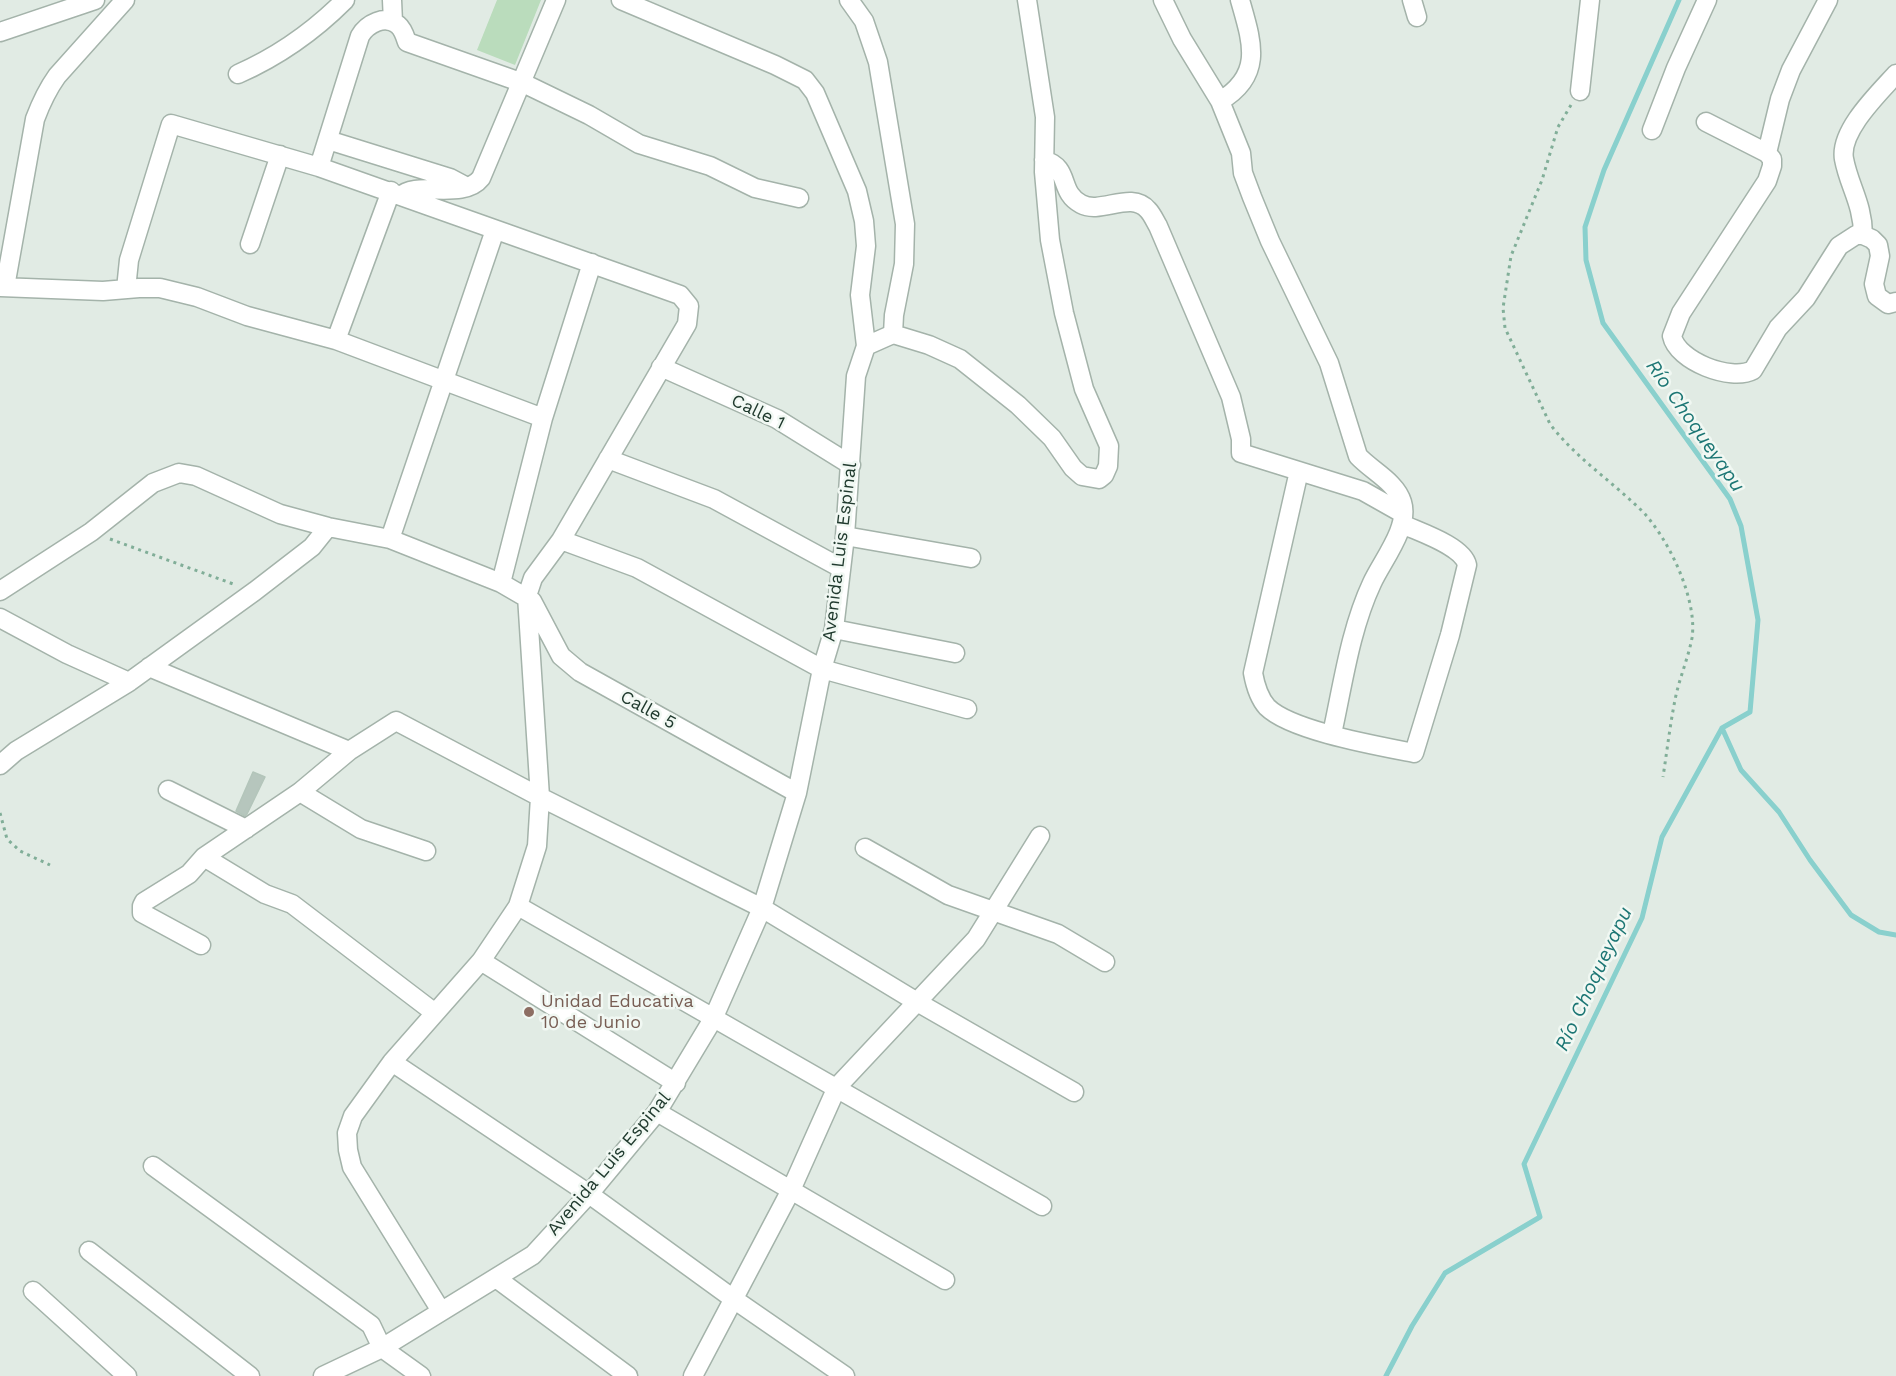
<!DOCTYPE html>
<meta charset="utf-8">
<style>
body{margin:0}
canvas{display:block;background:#e1ebe4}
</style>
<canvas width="1896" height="1376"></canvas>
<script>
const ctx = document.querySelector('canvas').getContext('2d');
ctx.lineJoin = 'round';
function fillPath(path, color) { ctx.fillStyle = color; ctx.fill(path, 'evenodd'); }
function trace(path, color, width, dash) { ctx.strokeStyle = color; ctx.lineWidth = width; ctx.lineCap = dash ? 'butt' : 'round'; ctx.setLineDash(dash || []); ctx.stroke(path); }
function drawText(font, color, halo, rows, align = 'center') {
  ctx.font = font + ' "Work Sans",sans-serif'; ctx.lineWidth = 5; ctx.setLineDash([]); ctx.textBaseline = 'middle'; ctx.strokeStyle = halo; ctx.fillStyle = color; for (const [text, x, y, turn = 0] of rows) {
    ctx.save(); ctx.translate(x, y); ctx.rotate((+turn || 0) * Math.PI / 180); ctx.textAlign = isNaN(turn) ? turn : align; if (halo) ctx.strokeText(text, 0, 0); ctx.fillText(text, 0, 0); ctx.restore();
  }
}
const green = new Path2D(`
 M 497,0 L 541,0 L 515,65 L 477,50 Z`);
const stream = new Path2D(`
 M 1722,728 L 1741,770 L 1779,812 L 1810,860 L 1851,915 L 1879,932 L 1896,935
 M 1386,1376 L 1412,1326 L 1445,1273 L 1540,1217 L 1524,1164 L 1642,918 L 1662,837 L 1722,728 L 1750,712 L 1758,620 L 1741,526 L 1730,499 L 1603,323 L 1586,260 L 1585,227 L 1604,170 L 1679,0`);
const building = new Path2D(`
 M 253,772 L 265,777 L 247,814 L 245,816 L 236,811 Z`);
const path = new Path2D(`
 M 1571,105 L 1558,127 L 1542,180 L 1511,256 L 1503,308 L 1505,328 L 1550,424 C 1575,457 1610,480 1640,509 C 1667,535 1698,599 1692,638 C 1688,659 1679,679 1675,700 C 1670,725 1667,751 1663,777
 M 110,539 L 236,585
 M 0,813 L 7,839 L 20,851 L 50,865`);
const minor = new Path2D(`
 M 392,0 L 393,22
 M 621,0 L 775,65 L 805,80 L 815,93 L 857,191 L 864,221 L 866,246 L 860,295 L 866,346
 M 849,0 L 864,21 L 878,62 L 905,224 L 904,264 L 894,315 L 893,334
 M 1163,0 L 1182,39 L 1220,101 L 1241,153 L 1243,173 L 1252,197 L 1270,241 L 1329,363 L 1358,456 C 1372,471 1396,482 1402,502 C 1410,527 1382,561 1372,583 C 1350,630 1343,684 1332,734
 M 1412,0 L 1417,17
 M 0,32 L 95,0
 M 238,74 C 279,56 313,32 345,0
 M 1580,91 L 1590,0
 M 1220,101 C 1264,75 1252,42 1240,0
 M 1706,122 L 1767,153 L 1772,159 L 1772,166 L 1767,181 L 1681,313 L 1672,336 C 1677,361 1731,382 1753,370 L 1778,328 L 1806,298 L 1839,246 L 1856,235 L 1863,235 L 1872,239 L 1878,245 L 1880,256 L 1874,284 L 1877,296 L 1888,304 L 1896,302
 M 1652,130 L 1676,68 L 1707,0
 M 328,140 L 450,178 L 467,187
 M 1767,153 L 1780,99 L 1791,70 L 1828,0
 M 1044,160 C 1071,168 1058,192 1081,204 C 1101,215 1131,190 1148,210 C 1152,214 1155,221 1158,226 L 1231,397 L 1241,439 L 1241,453 L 1363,491 L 1402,513
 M 319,167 L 360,36 C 367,24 385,14 398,25 C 403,29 405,36 407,42 L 523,83 L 589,115 L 639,144 L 710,166 L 755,188 L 799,198
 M 401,196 C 415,180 463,201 481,178 L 556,0
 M 1863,235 C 1863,204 1849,186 1844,159 C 1839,131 1879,93 1896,74
 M 250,244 L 280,155
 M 0,287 L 103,291 L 139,288 L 160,288 L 197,297 L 247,316 L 336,340 L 543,418
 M 5,287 L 35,119 C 41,103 47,90 57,76 L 125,0
 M 126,289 L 129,260 L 171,124 L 319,167 L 680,295 L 689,306 L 687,324 L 561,540 L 533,578 L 527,596 L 540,797 L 537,846 L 518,906 L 481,961 L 392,1062 L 353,1116 L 347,1133 L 348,1150 L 352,1167 L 441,1311
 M 336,340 L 391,191
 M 661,367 L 777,419 L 851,465
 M 608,459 L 714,499 L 841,568
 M 1299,471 L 1253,673 C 1255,684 1259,698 1267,707 C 1291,731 1379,746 1414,753 L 1450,635 L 1467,565 C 1463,546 1419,532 1402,524
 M 845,536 L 971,558
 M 390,539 L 495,230
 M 561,540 L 637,568 L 822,669 L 967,709
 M 501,583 L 543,418 L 592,263
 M 0,591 L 91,532 L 153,483 L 179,473 L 196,476 L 280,514 L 328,527 L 390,539 L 501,583 L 532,601 L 561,656 L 580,672 L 797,793
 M 0,618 L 67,654 L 129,682
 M 834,629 L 955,653
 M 149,667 L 349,751
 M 0,765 L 16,751 L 129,682 L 255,591 L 312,547 L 328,527
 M 168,790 L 246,829
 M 300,792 L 361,829 L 426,851
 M 865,848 L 948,895 L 1058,934 L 1105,962
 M 204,857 L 265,894 L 292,904 L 435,1013
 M 518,906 C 692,1007 868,1105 1042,1206
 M 201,945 L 142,913 L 142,906 L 144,902 L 189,874 L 204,857 L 300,792 L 349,751 L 396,721 L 540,797 L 762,908 L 917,1002 L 1074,1092
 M 481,961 L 676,1083
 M 392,1062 L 589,1194 L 735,1300 L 845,1376
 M 657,1112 L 945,1280
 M 153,1166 L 371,1325 L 382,1348 L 421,1376
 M 89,1251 L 250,1376
 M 496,1278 L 628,1376
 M 33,1291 L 127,1376
 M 323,1376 L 382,1348 L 533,1255 L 589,1194 L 657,1112 L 713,1019 L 762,908 L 797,793 L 822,669 L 834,629 L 845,536 L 856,376 L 866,346 L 893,334 L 929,345 L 960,359 L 1018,405 L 1052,438 L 1073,468 L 1082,476 L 1099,479 L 1104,475 L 1108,466 L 1109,446 L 1084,389 L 1064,313 L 1050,240 L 1044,172 L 1045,117 L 1027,0
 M 693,1376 L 791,1190 L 837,1087 L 976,939 L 1040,836`);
const markers = [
 [529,1012,6,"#8d6e63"]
];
const streetNames = [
 ["Calle 1",758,412,26],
 ["Avenida Luis Espinal",840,552,-83],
 ["Calle 5",648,710,29],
 ["Avenida Luis Espinal",609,1164,-50]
];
const educationNames = [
 ["Unidad Educativa",541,1002],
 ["10 de Junio",541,1023]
];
const waterNames = [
 ["Río Choqueyapu",1695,426,55],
 ["Río Choqueyapu",1594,979,-65]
];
fillPath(green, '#badcbc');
trace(stream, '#89d0cd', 5);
fillPath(building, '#b6c6bd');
trace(building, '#b3c5ba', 1.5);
trace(minor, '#a4b3aa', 21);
trace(path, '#81ae98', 3, [3, 4.5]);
trace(minor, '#fff', 18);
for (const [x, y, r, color] of markers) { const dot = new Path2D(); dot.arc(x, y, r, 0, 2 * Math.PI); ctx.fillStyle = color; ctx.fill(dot); trace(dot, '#f1f8f3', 2); }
drawText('18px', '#213b2f', '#f1f8f3', streetNames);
drawText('18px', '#785e54', '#f1f8f3', educationNames, 'left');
drawText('italic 20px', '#1c7674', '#f1f8f3', waterNames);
</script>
